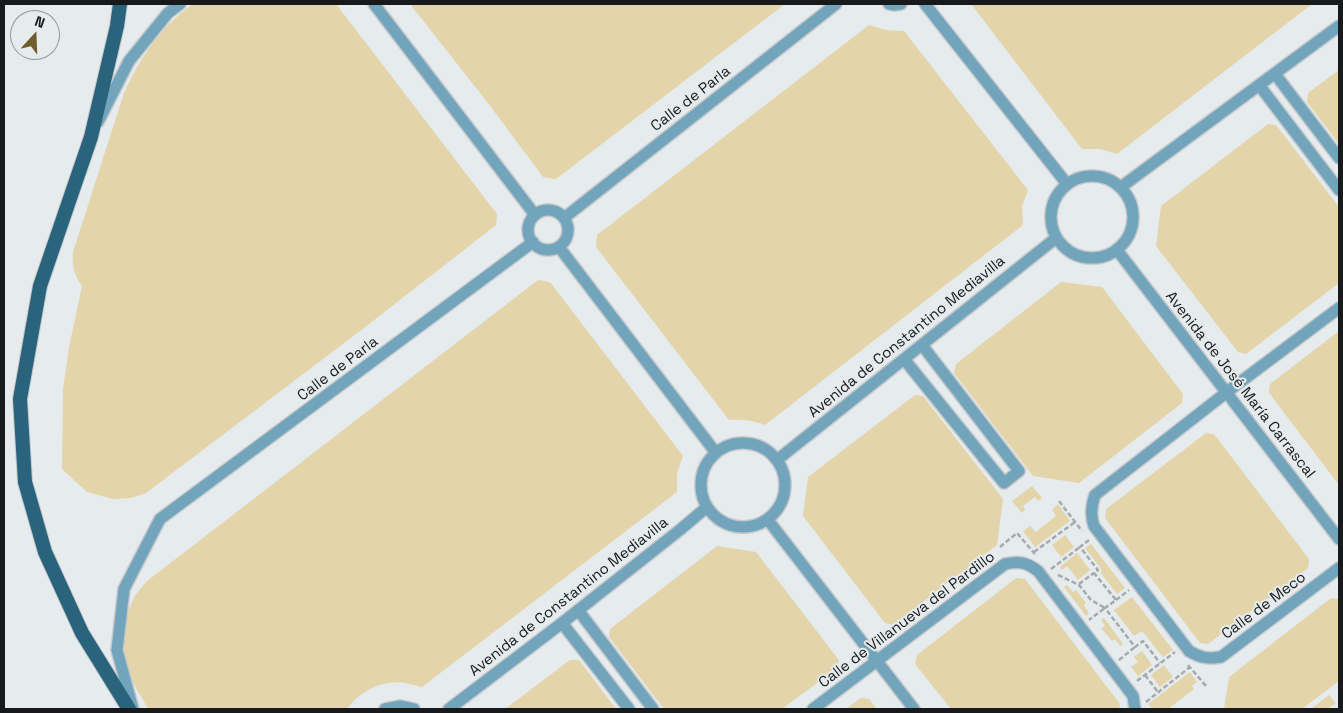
<!DOCTYPE html>
<meta charset="utf-8">
<style>
body{margin:0}
#map{position:relative;width:1343px;height:713px;overflow:hidden;background:#e6ebee;font-family:"Space Grotesk",sans-serif}
canvas{display:block}
.frame{position:absolute;inset:0;border:5px solid #17191a;pointer-events:none}
.north{position:absolute;left:10px;top:10px;width:50px;height:50px;box-sizing:border-box;background:#e6ebee;border:1px solid #939799;border-radius:50%;rotate:20deg;font-size:14px;font-weight:700;line-height:20px;text-align:center;color:#17191a}
.north::after{content:'';display:block;margin:auto;width:18px;height:22px;background:#6f5e2c;clip-path:polygon(50% 0,100% 100%,50% 72%,0 100%)}
</style>
<div id="map">
<canvas width="1343" height="713"></canvas>
<div class="frame"></div>
<div class="north">N</div>
</div>
<script>
const ctx = document.querySelector('canvas').getContext('2d');
ctx.lineJoin = 'round';
function fillPath(path, color) { ctx.fillStyle = color; ctx.fill(path, 'evenodd'); }
function trace(path, color, width, dash) { ctx.strokeStyle = color; ctx.lineWidth = width; ctx.lineCap = dash ? 'butt' : 'round'; ctx.setLineDash(dash || []); ctx.stroke(path); }
function drawText(font, color, halo, rows, align = 'center') {
  ctx.font = font + ' "Space Grotesk",sans-serif'; ctx.lineWidth = 4; ctx.setLineDash([]); ctx.textBaseline = 'middle'; ctx.strokeStyle = halo; ctx.fillStyle = color; for (const [text, x, y, turn = 0] of rows) {
    ctx.save(); ctx.translate(x, y); ctx.rotate((+turn || 0) * Math.PI / 180); ctx.textAlign = isNaN(turn) ? turn : align; if (halo) ctx.strokeText(text, 0, 0); ctx.fillText(text, 0, 0); ctx.restore();
  }
}
const green = new Path2D(`
 M 193,4 L 336,4 L 497,214 L 496,225 L 364,328 L 146,493 L 131,498 L 113,499 L 87,492 L 62,469 L 63,389 L 69,347 L 82,286 C 74,275 72,266 73,252 L 124,93 C 140,58 161,26 193,4 Z
 M 410,4 L 785,4 L 556,179 L 543,177 L 491,107 Z
 M 971,4 L 1312,4 L 1117,154 L 1100,149 L 1082,149 Z
 M 869,25 L 886,30 L 904,31 L 1028,190 L 1022,206 L 1023,225 L 765,425 C 753,420 742,419 729,420 L 596,247 L 597,235 Z
 M 1339,70 L 1339,144 L 1307,102 L 1308,93 Z
 M 1268,124 L 1276,125 L 1339,207 L 1339,283 L 1246,354 L 1238,352 L 1156,246 L 1161,206 Z
 M 538,280 L 550,282 L 683,456 L 677,473 L 677,492 L 422,687 C 417,686 411,684 406,683 C 384,679 359,691 347,709 L 148,709 C 143,699 136,689 131,679 C 121,653 121,621 135,596 C 138,591 143,586 147,581 Z
 M 1061,282 L 1102,287 L 1183,394 L 1182,403 L 1079,483 L 1033,476 L 954,373 L 956,364 Z
 M 1339,331 L 1339,485 L 1269,393 L 1270,384 Z
 M 915,395 L 923,396 L 1003,499 L 997,545 L 893,625 L 885,623 L 803,516 L 808,477 Z
 M 1206,433 L 1214,434 L 1309,559 L 1308,568 L 1208,644 L 1200,643 L 1105,518 L 1106,509 Z
 M 1032,486 L 1042,498 L 1038,501 L 1035,497 L 1023,506 L 1025,510 L 1022,513 L 1012,501 Z
 M 1058,504 L 1070,521 L 1035,547 L 1023,531 L 1030,526 L 1036,532 L 1056,516 L 1052,510 Z
 M 1065,535 L 1074,547 L 1061,557 L 1052,545 Z
 M 1091,544 L 1125,588 L 1117,594 L 1100,572 L 1102,570 L 1085,548 Z
 M 717,546 L 756,552 L 839,660 L 837,668 L 782,709 L 664,709 L 609,637 L 610,629 Z
 M 1077,553 L 1090,570 L 1078,580 L 1067,566 L 1062,570 L 1060,567 Z
 M 1016,578 L 1025,579 L 1120,704 L 1119,709 L 951,709 L 915,664 L 917,655 Z
 M 1067,585 L 1073,592 L 1076,590 L 1086,603 L 1084,605 L 1089,613 L 1086,616 L 1064,587 Z
 M 1132,597 L 1173,650 L 1163,657 L 1142,631 L 1134,636 L 1114,610 Z
 M 1331,598 L 1339,599 L 1339,681 L 1302,709 L 1224,709 L 1229,677 Z
 M 1104,618 L 1123,644 L 1120,646 L 1115,639 L 1112,641 L 1101,628 L 1105,626 L 1101,620 Z
 M 1142,651 L 1152,665 L 1138,676 L 1131,667 L 1138,662 L 1134,657 Z
 M 570,660 L 579,660 L 616,709 L 505,709 Z
 M 1164,665 L 1173,677 L 1160,687 L 1151,675 Z
 M 1190,672 L 1197,682 L 1192,686 L 1194,689 L 1168,709 L 1162,708 L 1152,709 L 1148,704 Z
 M 1329,695 L 1336,703 L 1327,709 L 1311,709 Z
 M 861,698 L 869,699 L 877,709 L 846,709 Z`);
const path = new Path2D(`
 M 1059,501 L 1082,531
 M 1089,540 L 1080,547 L 1098,570 L 1094,573 L 1116,600 L 1105,608 L 1135,647 L 1143,641 L 1160,663
 M 1000,547 L 1017,533 L 1035,554
 M 1034,552 L 1075,522
 M 1051,569 L 1080,547
 M 1058,575 L 1079,585 L 1091,600 L 1105,608 L 1089,620
 M 1079,584 L 1094,573
 M 1116,600 L 1129,590
 M 1119,660 L 1135,647
 M 1188,665 L 1206,686
 M 1145,675 L 1158,692
 M 1137,681 L 1175,652
 M 1146,702 L 1190,667`);
const minor = new Path2D(`
 M 374,4 L 535,215
 M 889,4 L 894,5 L 901,4
 M 925,4 L 1067,184
 M 1275,74 L 1339,158
 M 1259,85 L 1339,190
 M 98,122 L 129,61 L 168,13 L 180,4
 M1051 217a41 41 0 1 1 82 0a41 41 0 1 1-82 0Z
 M 1121,187 L 1339,26
 M528 230a20 20 0 1 1 40 0a20 20 0 1 1-40 0Z
 M 564,218 L 836,4
 M 559,247 L 716,453
 M 1117,250 L 1339,539
 M 1339,308 L 1227,392 L 1095,495 C 1091,506 1090,515 1094,526 L 1189,651 C 1200,658 1209,659 1221,657 L 1339,568
 M 904,359 L 1004,483 L 1019,471 L 922,345
 M701 485a42 42 0 1 1 84 0a42 42 0 1 1-84 0Z
 M 777,460 L 1056,238
 M 768,520 L 914,709
 M 578,610 L 653,709
 M 562,623 L 629,709
 M 133,709 L 117,650 L 124,589 L 160,519 L 533,242
 M 385,709 L 400,706 L 414,709
 M 449,709 L 562,623 L 681,529 L 707,507
 M 813,709 L 1005,564 C 1019,561 1026,562 1038,571 L 1133,696 L 1135,709`);
const primary = new Path2D(`
 M 120,4 L 117,26 L 91,137 L 40,286 L 20,399 L 25,482 L 45,552 L 82,633 L 129,709`);
const streetNames = [
 ["Calle de Parla",691,99,-38],
 ["Avenida de Constantino Mediavilla",907,337,-39],
 ["Calle de Parla",338,369,-37],
 ["Avenida de José María Carrascal",1240,385,52],
 ["Avenida de Constantino Mediavilla",569,597,-38],
 ["Calle de Meco",1264,606,-37],
 ["Calle de Villanueva del Pardillo",907,620,-37]
];
fillPath(green, '#e3d4aa');
trace(minor, '#c5c9cc', 14);
trace(primary, '#c5c9cc', 16);
trace(path, '#a6aaac', 2.5, [5, 2.5]);
trace(minor, '#72a4bb', 11);
trace(primary, '#2a647c', 14);
drawText('15px', '#17191a', '#e6ebee', streetNames);
</script>
